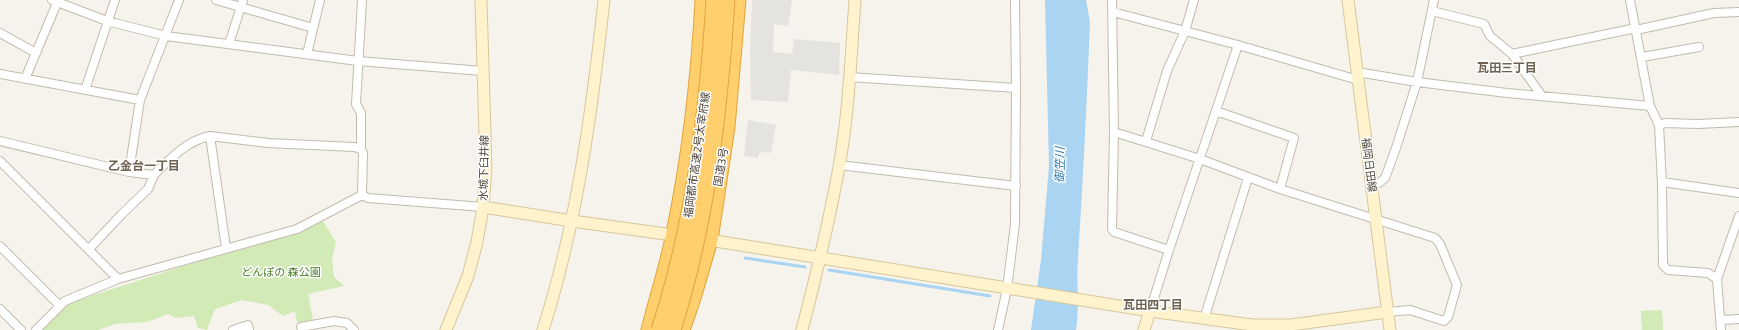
<!DOCTYPE html>
<meta charset="utf-8">
<style>
body{margin:0}
canvas{display:block;background:#f6f3ec}
</style>
<canvas width="1739" height="330"></canvas>
<script>
const ctx = document.querySelector('canvas').getContext('2d');
ctx.lineJoin = 'round';
function fillPath(path, color) { ctx.fillStyle = color; ctx.fill(path, 'evenodd'); }
function trace(path, color, width, dash) { ctx.strokeStyle = color; ctx.lineWidth = width; ctx.lineCap = dash ? 'butt' : 'round'; ctx.setLineDash(dash || []); ctx.stroke(path); }
function drawText(font, color, halo, rows, align = 'center') {
  ctx.font = font + ' "Exo 2","Noto Sans JP",sans-serif'; ctx.lineWidth = 3; ctx.setLineDash([]); ctx.textBaseline = 'middle'; ctx.strokeStyle = halo; ctx.fillStyle = color; for (const [text, x, y, turn = 0] of rows) {
    ctx.save(); ctx.translate(x, y); ctx.rotate((+turn || 0) * Math.PI / 180); ctx.textAlign = isNaN(turn) ? turn : align; if (halo) ctx.strokeText(text, 0, 0); ctx.fillText(text, 0, 0); ctx.restore();
  }
}
const green = new Path2D(`
 M 323,221 L 336,242 L 332,259 L 334,277 L 344,286 L 308,294 L 313,320 L 297,323 L 295,311 L 283,316 L 268,305 L 242,300 L 215,309 L 207,330 L 198,328 L 194,316 L 176,318 L 168,314 L 147,322 L 115,324 L 98,330 L 41,330 L 62,308 L 72,302 Z
 M 1662,310 L 1663,330 L 1642,330 L 1641,311 Z`);
const parking = new Path2D(`
 M 752,0 L 792,0 L 788,26 L 774,24 L 773,52 L 792,54 L 794,39 L 840,43 L 839,75 L 791,70 L 788,102 L 751,100 L 750,50 Z
 M 748,120 L 776,125 L 771,153 L 760,152 L 758,158 L 744,156 Z`);
const water = new Path2D(`
 M 1045,0 L 1086,0 L 1090,22 C 1087,100 1083,179 1078,258 C 1076,282 1080,306 1076,330 L 1031,330 L 1041,260 L 1049,166 Z`);
const stream = new Path2D(`
 M 745,258 L 805,267
 M 829,270 L 990,296`);
const street = new Path2D(`
 M 52,0 L 107,21 L 166,36 L 358,61 L 483,71
 M 216,0 L 313,28
 M 362,0 L 356,104 L 361,113 L 361,149 L 363,153 L 362,195 L 368,198 L 483,207
 M 1112,0 L 1114,132 L 1112,229 L 1114,232 L 1169,250
 M 1630,0 L 1650,106 L 1659,125 L 1662,184 L 1663,265 L 1668,270 L 1708,273 L 1717,279 L 1721,330
 M 1432,11 L 1484,24 L 1490,36 L 1512,54 L 1636,28
 M 1113,12 L 1238,45 L 1358,80
 M 1636,30 L 1714,13 L 1739,12
 M 0,33 L 36,53
 M 229,44 L 243,0
 M 307,54 L 320,0
 M 1512,54 L 1542,96
 M 1642,57 L 1699,47
 M 1357,72 L 1417,82 L 1507,93 L 1650,106
 M 0,74 L 140,100
 M 849,77 L 1016,88
 M 25,79 L 57,3
 M 85,90 L 115,0
 M 1216,111 L 1294,138 L 1280,189
 M 1659,125 L 1665,123 L 1698,124 L 1739,122
 M 1114,132 L 1200,159 L 1280,189 L 1435,238 L 1440,244 L 1457,285 L 1448,317 L 1444,321 L 1410,310 L 1387,312
 M 210,136 L 226,248
 M 0,141 L 129,172 L 154,175 C 171,158 186,141 210,136 L 268,143 L 354,147 L 361,149
 M 1146,141 L 1167,71 L 1185,31 L 1194,0
 M 0,161 L 118,279
 M 839,165 L 1016,186
 M 129,172 L 140,100 L 179,0
 M 1662,182 L 1739,193
 M 1371,186 L 1379,183 L 1385,178 L 1396,148 L 1417,82 L 1434,0
 M 0,246 L 60,306
 M 89,249 L 122,214 L 148,189 L 154,175
 M 1717,279 L 1739,216
 M 0,309 L 21,330
 M 1150,311 L 1169,250 L 1238,45
 M 1204,319 L 1248,178
 M 1721,320 L 1739,319
 M 36,330 L 65,301 L 118,279 L 297,229 L 362,195
 M 233,330 L 248,325 L 249,330
 M 302,330 L 301,327 L 334,321 L 347,323 L 354,330
 M 998,330 L 1007,289 L 1015,224 L 1016,88 L 1015,0`);
const secondary = new Path2D(`
 M 1348,0 L 1390,330
 M 483,207 L 572,221 L 680,236
 M 703,239 L 1150,311 L 1252,325 L 1291,325 L 1387,312
 M 446,330 L 468,276 L 477,242 L 483,207 L 486,169 L 481,0
 M 543,330 C 577,223 592,111 604,0
 M 802,330 C 816,276 829,222 839,167 C 849,112 851,55 855,0
 M 1144,330 L 1150,311`);
const highway = new Path2D(`
 M 649,330 C 657,298 668,265 674,233 C 690,156 699,78 703,0
 M 682,330 L 693,298 L 710,240 L 727,127 L 738,0`);
const highwayBridge = new Path2D(`
 M 659,330 C 694,223 707,112 714,0
 M 673,330 C 707,223 720,111 727,0`);
const streetNames = [
 ["福岡都市高速2号太宰府線",697,155,-82],
 ["福岡日田線",1369,165,83],
 ["国道3号",721,167,-81],
 ["水城下臼井線",484,168,-89]
];
const parkNames = [
 ["どんぽの 森公園",281,272]
];
const neighbourhoodNames = [
 ["瓦田三丁目",1507,68],
 ["乙金台一丁目",144,166],
 ["瓦田四丁目",1153,305]
];
const waterNames = [
 ["御笠川",1060,165,-89]
];
fillPath(green, '#d2eab5');
fillPath(parking, '#e5e3e0');
fillPath(water, '#a9d4f2');
trace(stream, '#a9d4f2', 3);
trace(street, '#c2bbae', 10);
trace(secondary, '#d6c79b', 13);
trace(highway, '#e0a43c', 17);
trace(street, '#fff', 8);
trace(secondary, '#fff3cd', 11);
trace(highway, '#ffcf6e', 15);
trace(highwayBridge, '#e0a43c', 17, []);
trace(highwayBridge, '#ffcf6e', 15);
drawText('11px', '#4b4439', '#fff', streetNames);
drawText('11px', '#4a7f2a', '#fff', parkNames);
drawText('bold 12px', '#6e6250', '#fff', neighbourhoodNames);
drawText('italic 12px', '#2e7ab2', '#fff', waterNames);
</script>
